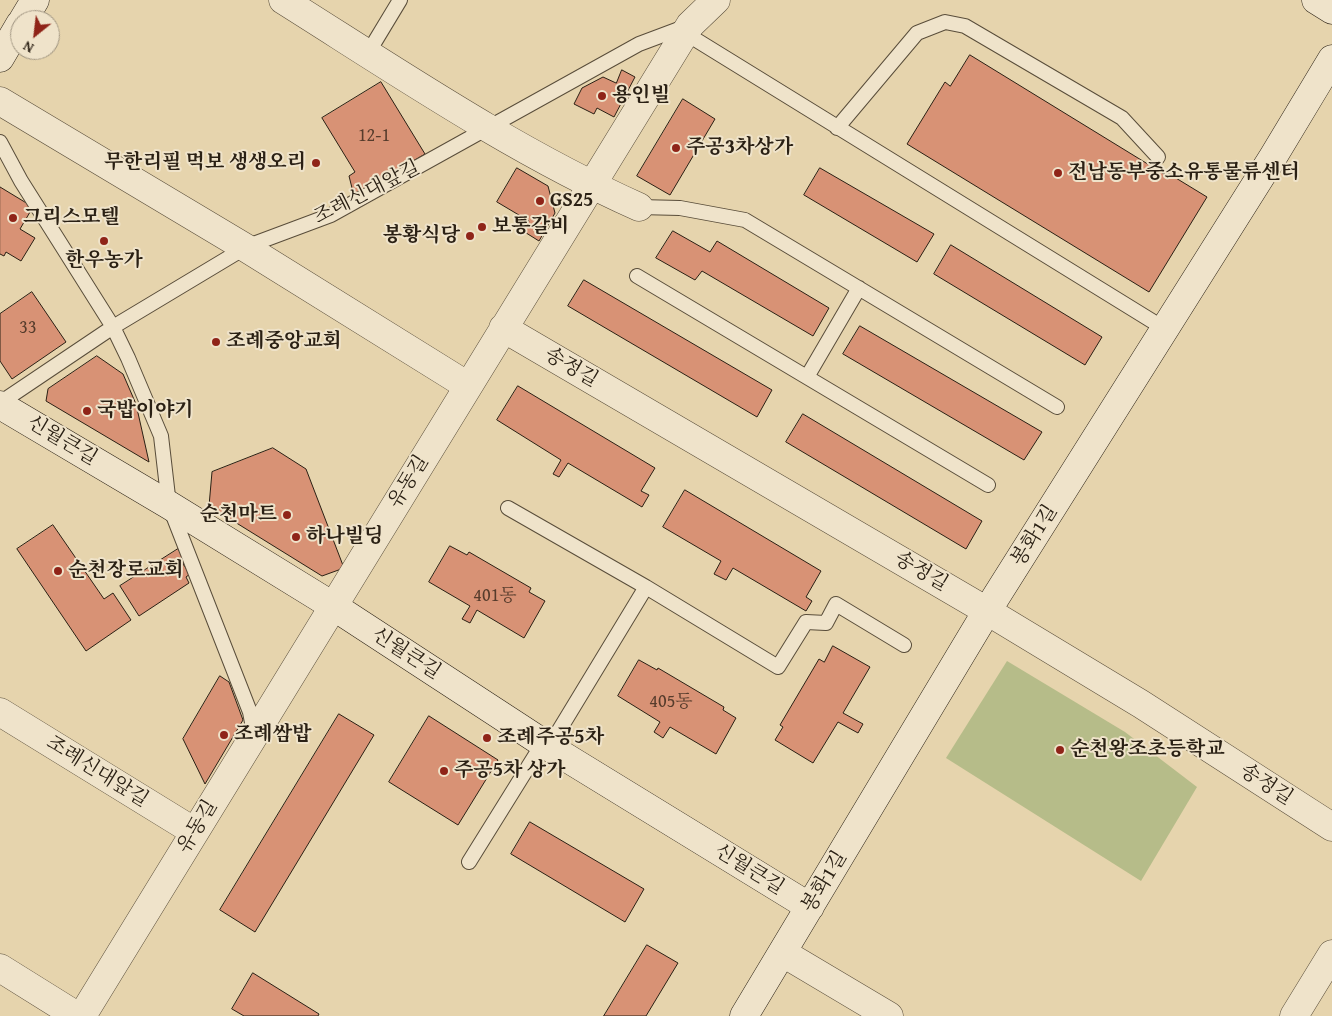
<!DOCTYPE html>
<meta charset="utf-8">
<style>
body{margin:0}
#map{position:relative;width:1332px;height:1016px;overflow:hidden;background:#e6d4ad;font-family:"Gentium Book Plus",serif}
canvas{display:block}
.north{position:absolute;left:10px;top:10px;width:50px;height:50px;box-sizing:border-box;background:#efe3ca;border:1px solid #a09581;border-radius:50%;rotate:209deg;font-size:14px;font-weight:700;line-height:20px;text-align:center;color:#2a2014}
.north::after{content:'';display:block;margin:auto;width:18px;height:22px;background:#8f2418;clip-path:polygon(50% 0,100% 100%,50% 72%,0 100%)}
</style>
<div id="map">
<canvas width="1332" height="1016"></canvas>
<div class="north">N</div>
</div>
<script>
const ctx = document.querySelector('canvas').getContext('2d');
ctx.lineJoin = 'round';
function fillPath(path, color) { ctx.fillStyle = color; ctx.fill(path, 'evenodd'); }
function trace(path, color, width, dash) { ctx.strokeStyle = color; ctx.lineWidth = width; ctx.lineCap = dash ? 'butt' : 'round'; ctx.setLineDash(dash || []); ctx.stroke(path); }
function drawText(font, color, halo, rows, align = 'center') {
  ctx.font = font + ' "Gentium Book Plus","Noto Serif KR",serif'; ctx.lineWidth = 4; ctx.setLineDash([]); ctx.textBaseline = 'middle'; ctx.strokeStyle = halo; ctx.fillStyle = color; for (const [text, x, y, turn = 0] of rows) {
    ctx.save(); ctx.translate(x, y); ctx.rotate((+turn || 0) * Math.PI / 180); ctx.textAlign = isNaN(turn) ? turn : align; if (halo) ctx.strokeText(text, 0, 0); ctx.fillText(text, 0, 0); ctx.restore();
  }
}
const green = new Path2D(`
 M 1007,661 L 1125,732 L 1197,787 L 1141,881 L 946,758 Z`);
const building = new Path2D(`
 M 970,55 L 1164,174 L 1166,172 L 1207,197 L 1149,292 L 907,144 L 945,82 L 950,86 Z
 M 622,70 L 635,77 L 614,117 L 597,108 L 594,114 L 574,104 L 582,88 L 603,77 L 616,83 Z
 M 381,82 L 425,154 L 354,196 L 349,176 L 355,172 L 322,118 Z
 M 683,99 L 715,119 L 670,195 L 637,176 Z
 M 517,168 L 548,186 L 555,213 L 539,241 L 523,231 L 529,221 L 497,202 Z
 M 820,168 L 934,234 L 917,262 L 804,195 Z
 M 0,187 L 33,207 L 20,229 L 35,238 L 21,261 L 6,252 L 4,256 L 0,254 Z
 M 673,231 L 710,252 L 717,241 L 829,308 L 813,336 L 702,271 L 695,280 L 656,258 Z
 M 951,245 L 1102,337 L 1085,365 L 934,274 Z
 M 584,280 L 772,390 L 757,417 L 568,306 Z
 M 32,292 L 66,342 L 12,379 L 0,361 L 0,314 Z
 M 860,326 L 1042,432 L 1024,460 L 843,354 Z
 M 97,356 L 123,374 L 136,404 L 149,462 L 46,401 L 48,389 Z
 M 518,386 L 655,468 L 641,491 L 649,495 L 642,507 L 568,463 L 559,477 L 553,474 L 561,460 L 497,420 Z
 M 803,414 L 982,521 L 966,549 L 786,442 Z
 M 273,448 L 306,469 L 344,568 L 322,576 L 209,506 L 212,472 Z
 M 685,490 L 821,571 L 806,597 L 812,601 L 806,611 L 733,568 L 726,580 L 714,574 L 721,561 L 663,527 Z
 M 53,525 L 104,599 L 113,593 L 131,620 L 86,651 L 17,549 Z
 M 450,546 L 467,555 L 469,552 L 531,588 L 529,592 L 545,601 L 524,638 L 477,610 L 470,623 L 462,619 L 470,606 L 429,582 Z
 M 178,549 L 186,562 L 183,564 L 190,574 L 186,577 L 189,583 L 139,616 L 120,586 Z
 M 833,646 L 870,667 L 843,713 L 863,724 L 858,733 L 838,722 L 813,763 L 775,740 L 783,727 L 780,725 L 819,659 L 824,662 Z
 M 639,660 L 657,670 L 658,668 L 724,707 L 723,710 L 736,718 L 716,754 L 670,727 L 663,738 L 654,732 L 660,722 L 618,696 Z
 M 220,676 L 229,682 L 243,720 L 205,784 L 183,739 Z
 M 339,714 L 374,735 L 255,932 L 220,910 Z
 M 429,716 L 498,760 L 458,825 L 389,782 Z
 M 530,822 L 644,889 L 625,922 L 511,854 Z
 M 647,945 L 678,963 L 646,1016 L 604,1016 Z
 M 253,973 L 319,1014 L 318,1016 L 244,1016 L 232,1009 Z`);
const lane = new Path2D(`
 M 685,33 L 1165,329
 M 368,53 L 400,0
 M 837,128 L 917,33 L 945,22 L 965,26 L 1122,118 L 1158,157
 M 0,142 L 21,181 L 113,327 L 128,358 L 161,436 L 169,505 L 250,712 L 254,733
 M 639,207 L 680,208 L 745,220 L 1057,407
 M 637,276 L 988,485
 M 807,377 L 859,288
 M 0,403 L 113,327 L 248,246 L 331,215 L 639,44 L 687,26
 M 508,508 L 646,587 L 549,747
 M 646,587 L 778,667 L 806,622 L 826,623 L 836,604 L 904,645
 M 469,862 L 543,743`);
const street = new Path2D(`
 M 283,0 C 399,73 514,151 639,207
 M 0,101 L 246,248 L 468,386
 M 503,328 L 987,611 L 1141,704 L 1332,827
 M 0,712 L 195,832
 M 783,953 L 889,1016
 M 0,968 L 77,1016
 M 82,1016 L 690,25 L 716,0
 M 1294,1016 L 1332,954`);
const secondary = new Path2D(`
 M 1316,0 L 1332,10
 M 23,20 L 35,0
 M 0,58 L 20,24
 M 0,405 L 169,505 L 333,606 L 549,747 L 810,907
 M 744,1016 L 987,611 L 1273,157 L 1332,59`);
const markers = [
 [602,96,5,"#8f2418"],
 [676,148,5,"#8f2418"],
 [316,163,5,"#8f2418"],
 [1058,173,5,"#8f2418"],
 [540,201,5,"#8f2418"],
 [13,218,5,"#8f2418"],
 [482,227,5,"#8f2418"],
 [470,236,5,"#8f2418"],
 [104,241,5,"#8f2418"],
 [216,342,5,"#8f2418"],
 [87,411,5,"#8f2418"],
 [287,515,5,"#8f2418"],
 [296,537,5,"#8f2418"],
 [58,571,5,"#8f2418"],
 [224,735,5,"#8f2418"],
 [487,738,5,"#8f2418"],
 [1060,750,5,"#8f2418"],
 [444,771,5,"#8f2418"]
];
const numberNames = [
 ["12-1",374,136],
 ["33",28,328],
 ["401동",495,596],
 ["405동",671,702]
];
const poiNames = [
 ["용인빌",612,96],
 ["주공3차상가",686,148],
 ["무한리필 먹보 생생오리",306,163,"right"],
 ["전남동부중소유통물류센터",1068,173],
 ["GS25",550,201],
 ["그리스모텔",23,218],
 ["보통갈비",492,227],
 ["봉황식당",460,236,"right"],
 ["한우농가",104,261,"center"],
 ["조례중앙교회",226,342],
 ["국밥이야기",97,411],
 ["순천마트",277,515,"right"],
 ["하나빌딩",306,537],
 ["순천장로교회",68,571],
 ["조례쌈밥",234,735],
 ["조례주공5차",497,738],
 ["순천왕조초등학교",1070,750],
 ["주공5차 상가",454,771]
];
const streetNames = [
 ["조례신대앞길",367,193,-27],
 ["송정길",571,368,30],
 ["신월큰길",62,441,31],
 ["유동길",409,482,-58],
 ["봉화1길",1035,536,-58],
 ["송정길",921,572,30],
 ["신월큰길",406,654,33],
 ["조례신대앞길",97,772,32],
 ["송정길",1266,785,33],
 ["유동길",198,827,-59],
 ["신월큰길",749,870,32],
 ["봉화1길",825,882,-59]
];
fillPath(green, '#b6bc89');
fillPath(building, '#d89275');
trace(building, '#2a2014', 1);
trace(lane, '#594d3a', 16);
trace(street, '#594d3a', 29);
trace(secondary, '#2a2014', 29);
trace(lane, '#efe3ca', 14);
trace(street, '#efe3ca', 28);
trace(secondary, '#efe3ca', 28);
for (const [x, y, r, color] of markers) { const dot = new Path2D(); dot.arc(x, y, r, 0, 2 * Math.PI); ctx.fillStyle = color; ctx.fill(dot); trace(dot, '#efe3ca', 2); }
drawText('18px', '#563c2c', null, numberNames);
drawText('bold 20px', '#2a2014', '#efe3ca', poiNames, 'left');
drawText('20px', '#2a2014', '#efe3ca', streetNames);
</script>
